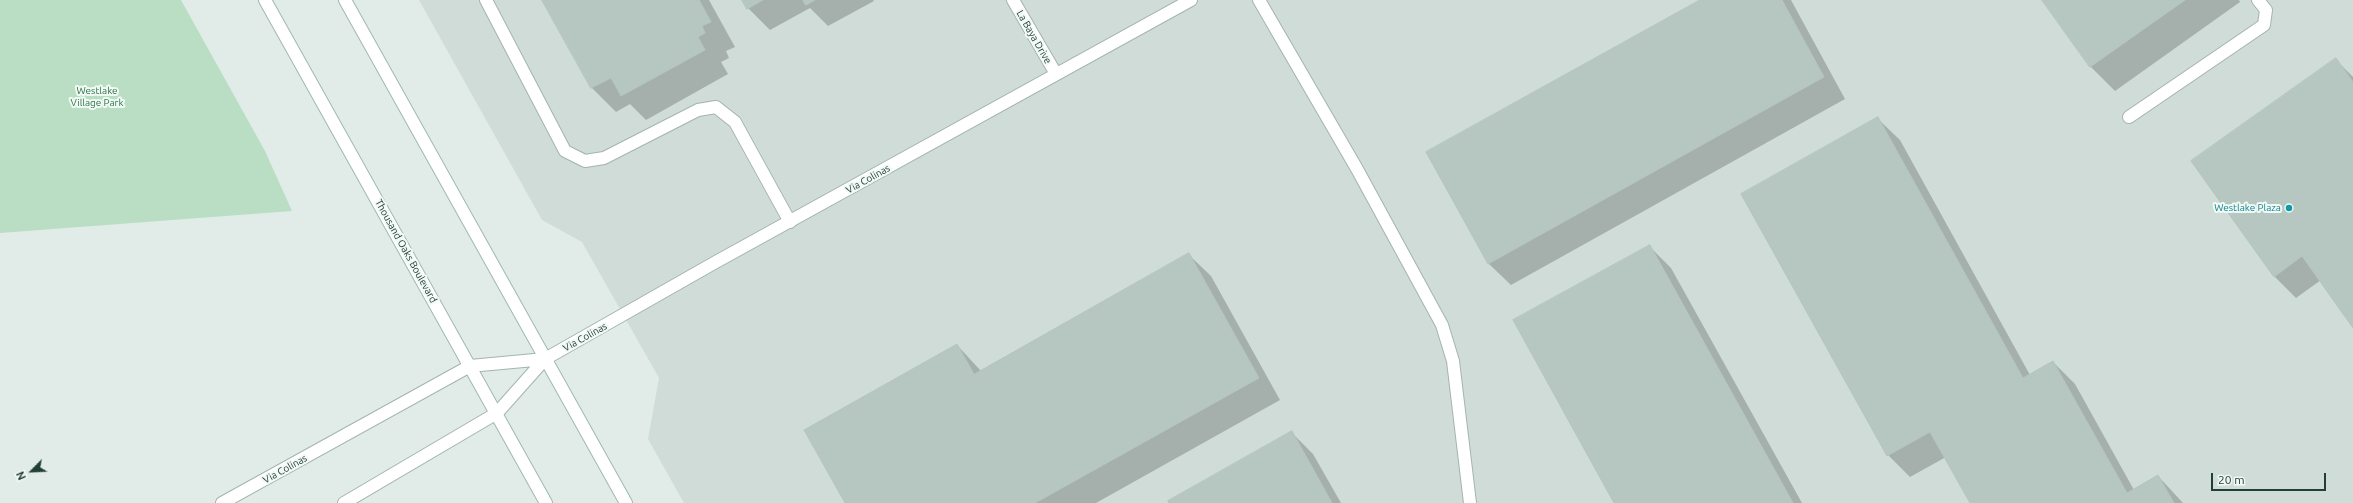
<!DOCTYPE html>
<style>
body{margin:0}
#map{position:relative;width:2353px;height:503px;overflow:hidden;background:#e1ece8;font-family:Ubuntu,sans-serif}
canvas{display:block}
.north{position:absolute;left:12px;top:451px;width:40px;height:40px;-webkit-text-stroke:3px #f2f9f5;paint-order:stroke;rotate:246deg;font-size:11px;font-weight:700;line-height:16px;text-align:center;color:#213e37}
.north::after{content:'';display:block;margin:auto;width:14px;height:18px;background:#213e37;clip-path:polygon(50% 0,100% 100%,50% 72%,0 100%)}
.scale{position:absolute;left:2211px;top:473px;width:115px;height:18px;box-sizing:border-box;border:2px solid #213e37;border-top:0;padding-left:5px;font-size:12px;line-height:14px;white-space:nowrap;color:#213e37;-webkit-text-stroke:3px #f2f9f5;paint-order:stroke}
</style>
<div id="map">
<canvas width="2353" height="503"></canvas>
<div class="north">N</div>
<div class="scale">20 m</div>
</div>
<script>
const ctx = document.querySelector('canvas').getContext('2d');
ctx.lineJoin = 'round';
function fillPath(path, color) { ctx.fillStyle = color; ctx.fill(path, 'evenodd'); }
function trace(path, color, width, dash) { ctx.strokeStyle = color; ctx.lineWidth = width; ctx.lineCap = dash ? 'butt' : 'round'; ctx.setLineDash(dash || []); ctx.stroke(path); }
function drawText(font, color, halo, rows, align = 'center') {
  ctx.font = font + ' Ubuntu,sans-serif'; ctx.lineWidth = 4; ctx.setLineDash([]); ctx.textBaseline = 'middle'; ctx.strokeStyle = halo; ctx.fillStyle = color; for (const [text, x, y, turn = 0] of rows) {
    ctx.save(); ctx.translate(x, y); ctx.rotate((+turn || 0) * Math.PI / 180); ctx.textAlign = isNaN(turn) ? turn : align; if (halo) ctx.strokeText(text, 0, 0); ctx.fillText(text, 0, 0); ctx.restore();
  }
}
const built = new Path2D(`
 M 419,0 L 2353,0 L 2353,503 L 684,503 L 648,439 L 659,378 L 582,242 L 542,220 Z`);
const green = new Path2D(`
 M 0,0 L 181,0 L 265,151 L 292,211 L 0,233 Z`);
const shadow = new Path2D(`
 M 543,0 L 709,0 L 735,47 L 726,51 L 729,58 L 721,62 L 728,74 L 646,120 L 630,104 L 616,112 L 592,88 Z
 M 743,0 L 873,0 L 874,1 L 828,26 L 810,8 L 770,30 L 748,8 Z
 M 1702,0 L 1791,0 L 1845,99 L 1511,285 L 1489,264 L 1427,153 Z
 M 2044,0 L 2239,0 L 2240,2 L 2115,91 L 2091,67 Z
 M 2336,60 L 2353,77 L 2353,326 L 2321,280 L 2296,298 L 2274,276 Z
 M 1878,119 L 1900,140 L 2030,375 L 2053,362 L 2075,384 L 2134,490 L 2158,476 L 2183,503 L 1971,503 L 1946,457 L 1910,477 L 1888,455 Z
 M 1649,246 L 1671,268 L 1802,503 L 1615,503 Z
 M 1189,255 L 1211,276 L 1280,400 L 1096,503 L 847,503 L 957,345 L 981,371 Z
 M 1291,432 L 1313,454 L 1341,503 L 1170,503 Z`);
const building = new Path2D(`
 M 542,0 L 699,0 L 711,22 L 702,26 L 705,33 L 698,37 L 705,50 L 621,96 L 611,78 L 591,88 Z
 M 742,0 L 763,0 L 747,9 Z
 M 803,0 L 815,0 L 806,5 Z
 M 1700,0 L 1782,0 L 1824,77 L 1488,264 L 1426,152 Z
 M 2042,0 L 2185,0 L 2090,67 Z
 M 2336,58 L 2353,82 L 2353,328 L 2302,256 L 2274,277 L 2191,161 Z
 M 1878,117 L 2023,378 L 2053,361 L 2127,493 L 2158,475 L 2174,503 L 1970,503 L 1930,432 L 1887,456 L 1741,194 Z
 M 1650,245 L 1793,503 L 1614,503 L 1513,320 Z
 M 1189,253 L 1259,378 L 1035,503 L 845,503 L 804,430 L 957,344 L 974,374 Z
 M 1292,431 L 1332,503 L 1169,503 L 1168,501 Z`);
const service = new Path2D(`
 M 486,0 L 565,151 L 585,161 L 604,158 L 698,110 L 716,107 L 735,122 L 790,222
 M 1259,0 L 1357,169 L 1442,325 L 1453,361 L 1470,503
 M 2129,117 L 2264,25 L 2266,10 L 2258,0`);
const minor = new Path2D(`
 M 1013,0 L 1056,74
 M 222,503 L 470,366 L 545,359
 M 344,503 L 497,413 L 545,359 L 714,263 L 1191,0`);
const secondary = new Path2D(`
 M 265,0 L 546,503
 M 345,0 L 626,503`);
const markers = [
 [2289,208,4,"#0f9aa8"]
];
const streetNames = [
 ["La Baya Drive",1034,37,60],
 ["Via Colinas",868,179,-29],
 ["Thousand Oaks Boulevard",406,251,61],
 ["Via Colinas",585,337,-29],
 ["Via Colinas",285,469,-29]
];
const parkNames = [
 ["Westlake",97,91],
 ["Village Park",97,103]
];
const cultureNames = [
 ["Westlake Plaza",2281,208]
];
fillPath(built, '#cfdcd7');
fillPath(green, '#b9dec4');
fillPath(shadow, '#0003');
fillPath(building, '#b6c7c1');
trace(building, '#b4c6bf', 1);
trace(service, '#a4b4af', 14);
trace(minor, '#a4b4af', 14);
trace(secondary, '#9fb8b0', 14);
trace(service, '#fff', 12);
trace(minor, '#fff', 12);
trace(secondary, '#fff', 12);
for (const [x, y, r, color] of markers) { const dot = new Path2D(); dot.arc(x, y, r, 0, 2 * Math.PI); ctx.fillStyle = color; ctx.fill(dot); trace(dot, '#f2f9f5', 1.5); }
drawText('10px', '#213e37', '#f2f9f5', streetNames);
drawText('10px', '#2a7649', '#f2f9f5', parkNames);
drawText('10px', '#0d838f', '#f2f9f5', cultureNames, 'right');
</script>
